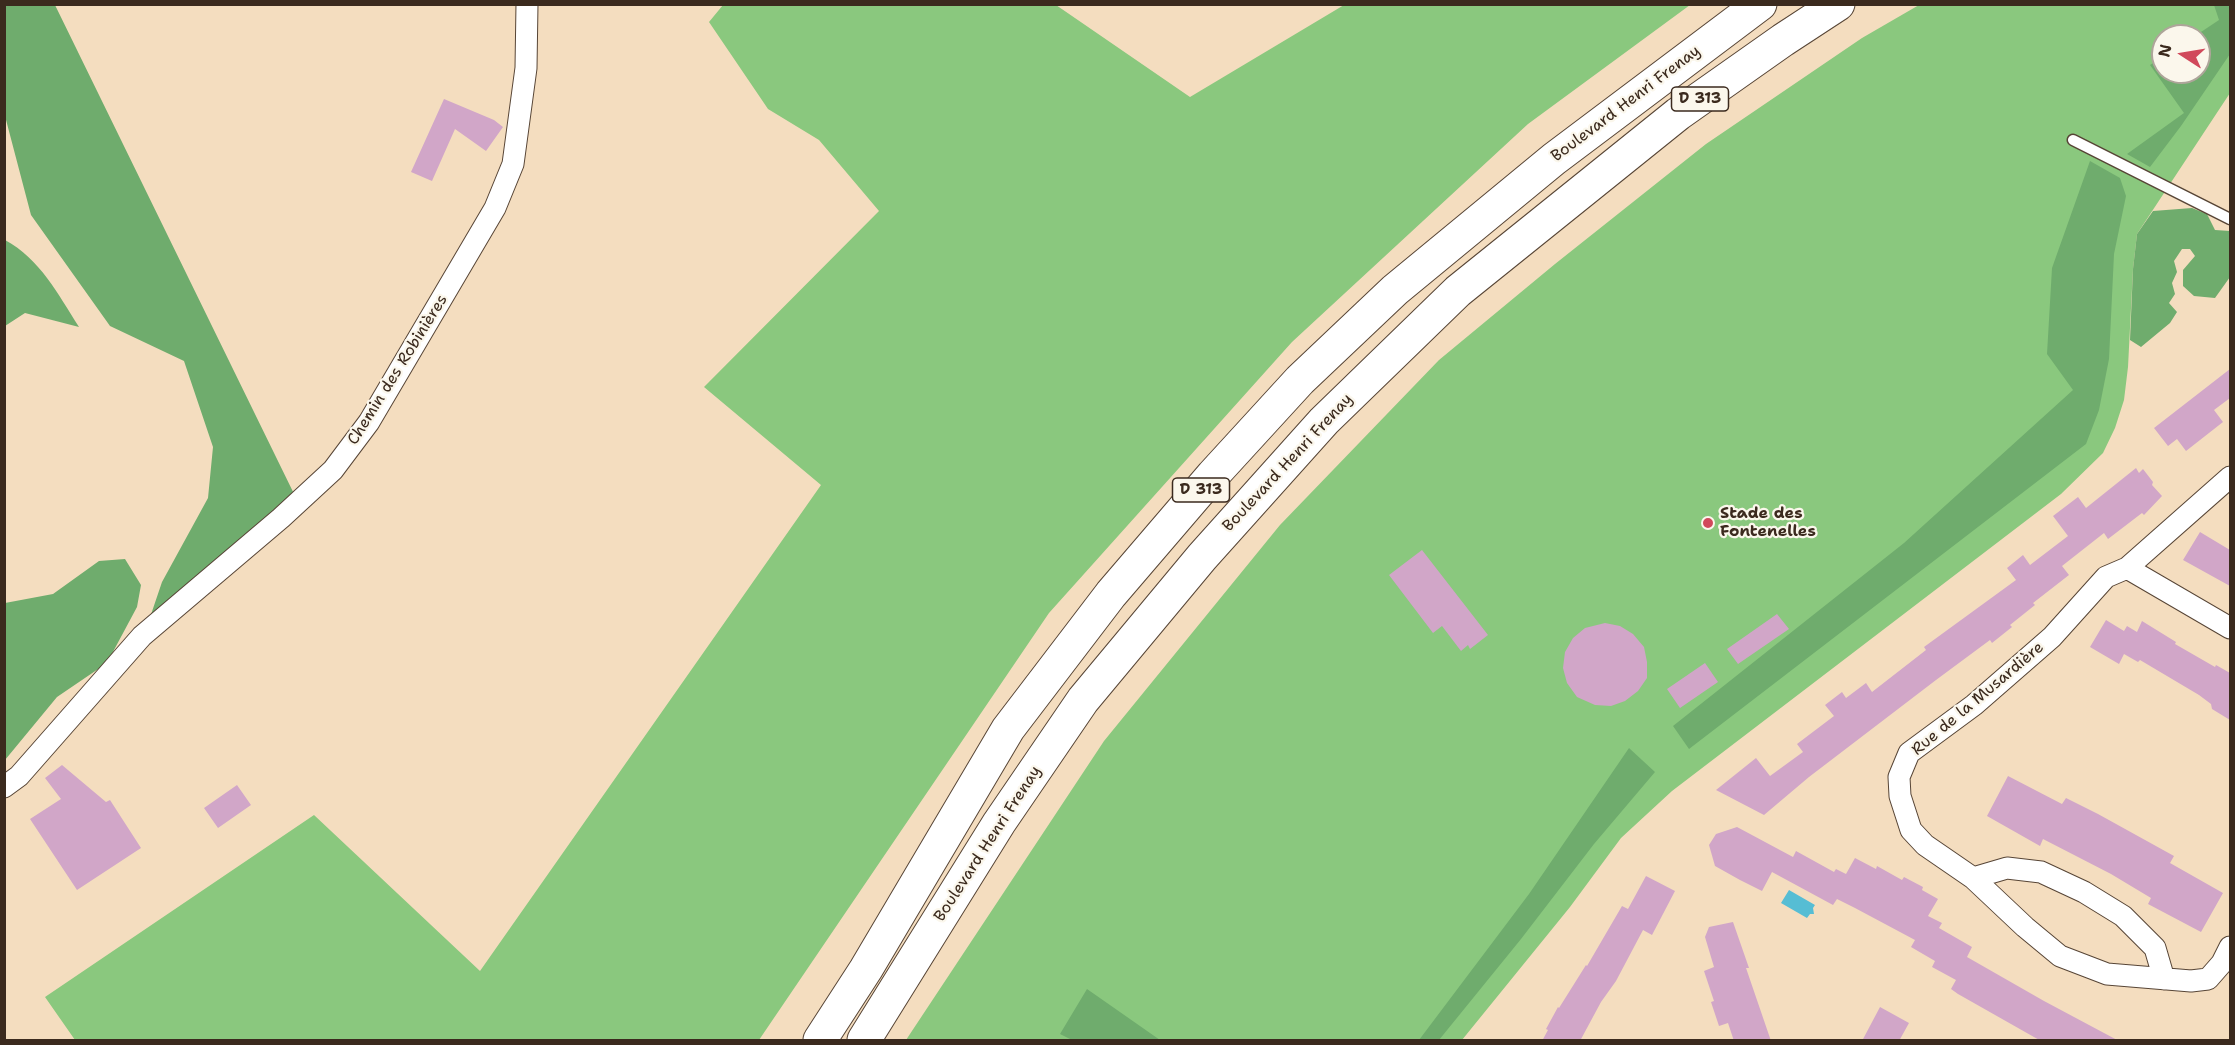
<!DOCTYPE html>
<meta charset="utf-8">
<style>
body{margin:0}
#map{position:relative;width:2235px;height:1045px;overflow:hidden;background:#f4ddbf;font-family:"Shantell Sans",sans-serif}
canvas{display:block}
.frame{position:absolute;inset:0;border:6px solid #3b2a1e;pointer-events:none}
.north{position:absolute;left:2151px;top:24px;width:60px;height:60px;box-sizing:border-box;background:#fbf7ec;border:2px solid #aea59a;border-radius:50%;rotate:282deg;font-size:16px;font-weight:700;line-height:24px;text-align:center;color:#3b2a1e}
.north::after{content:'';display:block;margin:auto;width:21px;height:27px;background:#d1495b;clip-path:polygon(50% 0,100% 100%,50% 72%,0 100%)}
</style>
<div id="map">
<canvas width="2235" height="1045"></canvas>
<div class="frame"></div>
<div class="north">N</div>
</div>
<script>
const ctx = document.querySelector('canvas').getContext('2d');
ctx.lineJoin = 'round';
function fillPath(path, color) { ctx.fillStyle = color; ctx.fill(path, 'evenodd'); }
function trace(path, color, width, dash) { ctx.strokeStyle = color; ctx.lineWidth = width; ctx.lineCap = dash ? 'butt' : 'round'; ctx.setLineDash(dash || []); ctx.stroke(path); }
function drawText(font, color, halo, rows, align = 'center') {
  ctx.font = font + ' "Shantell Sans",sans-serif'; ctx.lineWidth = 4.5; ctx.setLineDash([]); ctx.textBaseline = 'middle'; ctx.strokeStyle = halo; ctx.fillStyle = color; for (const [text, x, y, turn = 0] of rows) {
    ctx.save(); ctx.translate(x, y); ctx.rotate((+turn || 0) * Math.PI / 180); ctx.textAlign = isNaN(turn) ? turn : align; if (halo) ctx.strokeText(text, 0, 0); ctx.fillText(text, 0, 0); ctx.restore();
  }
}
const green = new Path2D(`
 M 723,5 L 1056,5 L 1190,97 L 1344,5 L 1690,5 L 1528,124 L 1292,342 L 1049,613 L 759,1040 L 75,1040 L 45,997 L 314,815 L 480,971 L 821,485 L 704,387 L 879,211 L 819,140 L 768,109 L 709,22 Z
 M 1919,5 L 2230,5 L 2230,93 L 2137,234 L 2133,269 L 2128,367 L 2124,400 L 2115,428 L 2103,453 L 2061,494 L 1672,791 L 1621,838 L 1570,907 L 1462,1040 L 906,1040 L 1104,741 L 1280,525 L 1439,360 L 1555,264 L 1706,144 L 1862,38 ZM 2163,36 L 2199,36 L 2199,72 L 2163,72 Z`);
const forest = new Path2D(`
 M 4,5 L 55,5 L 298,502 L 140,647 L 162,582 L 208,498 L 213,447 L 184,361 L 110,326 L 31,215 L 5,116 Z
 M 2214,5 L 2230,5 L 2230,54 L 2181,126 L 2150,167 L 2127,154 L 2184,113 L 2150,65 L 2163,57 L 2163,72 L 2199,72 L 2199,36 L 2195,36 L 2219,20 Z
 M 2090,161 L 2120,178 L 2126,196 L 2114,254 L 2109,359 L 2099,410 L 2086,444 L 1689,749 L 1673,726 L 1904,543 L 2073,390 L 2047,354 L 2052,268 Z
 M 2192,208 L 2207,214 L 2215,230 L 2230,231 L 2230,277 L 2215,298 L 2194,296 L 2183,286 L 2183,270 L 2195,256 L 2190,249 L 2182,249 L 2174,261 L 2177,272 L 2172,283 L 2175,294 L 2169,303 L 2177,312 L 2170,323 L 2141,347 L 2130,340 L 2133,269 L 2137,234 L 2153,211 Z
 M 5,240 C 40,259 58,294 79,327 L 25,313 L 5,326 Z
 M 125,559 L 141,585 L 137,607 L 107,663 L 57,697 L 5,760 L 5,603 L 53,594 L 99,561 Z
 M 1629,748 L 1655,772 L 1594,844 L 1521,939 L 1439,1040 L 1419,1040 L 1529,894 Z
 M 1087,989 L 1160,1040 L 1072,1040 L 1060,1034 Z`);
const water = new Path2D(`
 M 1789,890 L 1815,905 L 1813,908 L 1814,914 L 1810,914 L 1807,918 L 1781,903 Z`);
const building = new Path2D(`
 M 444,99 L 494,120 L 503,127 L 486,151 L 455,129 L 432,181 L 411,172 Z
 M 2230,369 L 2230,398 L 2214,410 L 2223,422 L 2186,451 L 2177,439 L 2168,446 L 2154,428 Z
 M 2136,468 L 2139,473 L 2143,469 L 2153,482 L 2152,485 L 2162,496 L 2144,515 L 2142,513 L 2108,539 L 2104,533 L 2062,566 L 2069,575 L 2033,603 L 2035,605 L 2010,625 L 2012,627 L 1992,643 L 1990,640 L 1936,680 L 1809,777 L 1764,815 L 1716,790 L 1756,758 L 1770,776 L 1803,752 L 1797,744 L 1834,716 L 1825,705 L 1842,692 L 1846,698 L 1866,683 L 1872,692 L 1926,650 L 1924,647 L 2016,580 L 2007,568 L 2023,555 L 2030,565 L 2068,536 L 2053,516 L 2078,497 L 2086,508 Z
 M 2200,532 L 2230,550 L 2230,586 L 2183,560 Z
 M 1422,550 L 1488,635 L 1470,649 L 1468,645 L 1461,651 L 1442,626 L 1433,633 L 1389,575 Z
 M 1777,614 L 1789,629 L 1738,664 L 1727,649 Z
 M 2106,620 L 2124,631 L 2127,626 L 2137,632 L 2142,621 L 2176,642 L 2175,644 L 2215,667 L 2216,665 L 2230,673 L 2230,720 L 2212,709 L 2211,704 L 2199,695 L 2140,660 L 2138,662 L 2124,654 L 2119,664 L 2090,647 Z
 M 1605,623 L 1620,626 L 1633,634 L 1644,647 L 1647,662 L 1647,678 L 1638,691 L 1625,701 L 1611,706 L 1595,705 L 1577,697 L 1567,683 L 1563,668 L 1565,652 L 1573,638 L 1585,628 Z
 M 1705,663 L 1718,682 L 1680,708 L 1667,689 Z
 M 62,765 L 106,802 L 110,800 L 141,848 L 77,890 L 30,819 L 61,799 L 45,778 Z
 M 2008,776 L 2062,804 L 2066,798 L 2098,814 L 2174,856 L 2170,863 L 2223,893 L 2201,932 L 2148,904 L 2151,898 L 2111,874 L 2043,839 L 2040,846 L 1987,816 Z
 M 237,785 L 251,805 L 218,828 L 204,808 Z
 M 1737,827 L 1793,857 L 1796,851 L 1834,872 L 1836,869 L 1846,874 L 1855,858 L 1876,869 L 1877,866 L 1902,880 L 1904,877 L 1923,887 L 1922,890 L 1938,899 L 1928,916 L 1942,923 L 1939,928 L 1972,947 L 1967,957 L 2044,1001 L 2119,1041 L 2041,1041 L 1958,994 L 1951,989 L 1956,980 L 1932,967 L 1935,961 L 1911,947 L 1915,940 L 1855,908 L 1837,899 L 1833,905 L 1772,872 L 1762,891 L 1740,880 L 1715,866 L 1709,845 L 1716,834 Z
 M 1646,876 L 1675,891 L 1652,935 L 1643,930 L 1616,981 L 1601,1002 L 1580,1041 L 1542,1041 L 1548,1030 L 1546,1029 L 1558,1007 L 1559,1008 L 1586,965 L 1587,966 L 1622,906 L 1628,909 Z
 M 1733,922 L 1749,968 L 1746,968 L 1771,1041 L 1734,1041 L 1728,1023 L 1719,1026 L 1711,1002 L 1714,1001 L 1704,971 L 1714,967 L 1705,937 L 1709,927 Z
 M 1880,1007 L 1909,1023 L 1899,1041 L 1862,1041 Z`);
const lane = new Path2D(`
 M 2073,140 L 2230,219`);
const street = new Path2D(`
 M 2127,568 L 2230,477
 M 2230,628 L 2127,568 L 2106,577 L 2052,637 L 1974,705 L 1909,753 L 1899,777 L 1900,796 L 1911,830 L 1925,845 L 1973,878 L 2025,927 L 2060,956 L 2107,974 L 2191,981 L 2208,979 L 2222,963 L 2230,947
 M 4,787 L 19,776 L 142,636 L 281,518 L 333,470 L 369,422 L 495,208 L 513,164 L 526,68 L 527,4
 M 1973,878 L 2007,868 L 2041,872 L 2084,892 L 2123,916 L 2155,948 L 2164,979`);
const highway = new Path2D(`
 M 820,1040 L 866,969 L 1008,729 L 1111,594 L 1213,475 L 1300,380 L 1395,290 L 1554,159 L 1760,4
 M 864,1040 L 999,823 L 1083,700 L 1202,557 L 1324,421 L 1458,291 L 1678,114 L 1783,40 L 1838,4`);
const markers = [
 [1708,523,6,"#d1495b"]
];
const shields = [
 [1700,99,57],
 [1201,490,57]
];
const shieldNames = [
 ["D 313",1700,99],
 ["D 313",1201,490]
];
const streetNames = [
 ["Boulevard Henri Frenay",1626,104,-37],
 ["Chemin des Robinières",398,370,-58],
 ["Boulevard Henri Frenay",1288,463,-47],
 ["Rue de la Musardière",1978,699,-40],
 ["Boulevard Henri Frenay",988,844,-57]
];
const poiNames = [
 ["Stade des",1720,514],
 ["Fontenelles",1720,532]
];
fillPath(green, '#8ac87e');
fillPath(forest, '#6fac6d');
fillPath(water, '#56bdd4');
fillPath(building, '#d1a6c8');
trace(lane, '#574536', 13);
trace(street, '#574536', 23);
trace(highway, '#574536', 35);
trace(lane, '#fff', 10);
trace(street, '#fff', 21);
trace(highway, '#fff', 33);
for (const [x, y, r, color] of markers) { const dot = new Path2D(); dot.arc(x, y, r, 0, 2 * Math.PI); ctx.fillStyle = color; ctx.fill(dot); trace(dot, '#fbf7ec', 2); }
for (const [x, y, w] of shields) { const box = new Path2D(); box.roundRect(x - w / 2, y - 12, w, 24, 4.5); ctx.fillStyle = '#fbf7ec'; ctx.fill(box); trace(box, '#3b2a1e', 1.5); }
drawText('bold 15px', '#3b2a1e', null, shieldNames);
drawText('16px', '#3b2a1e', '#fbf7ec', streetNames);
drawText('bold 16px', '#3b2a1e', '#fbf7ec', poiNames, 'left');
</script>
